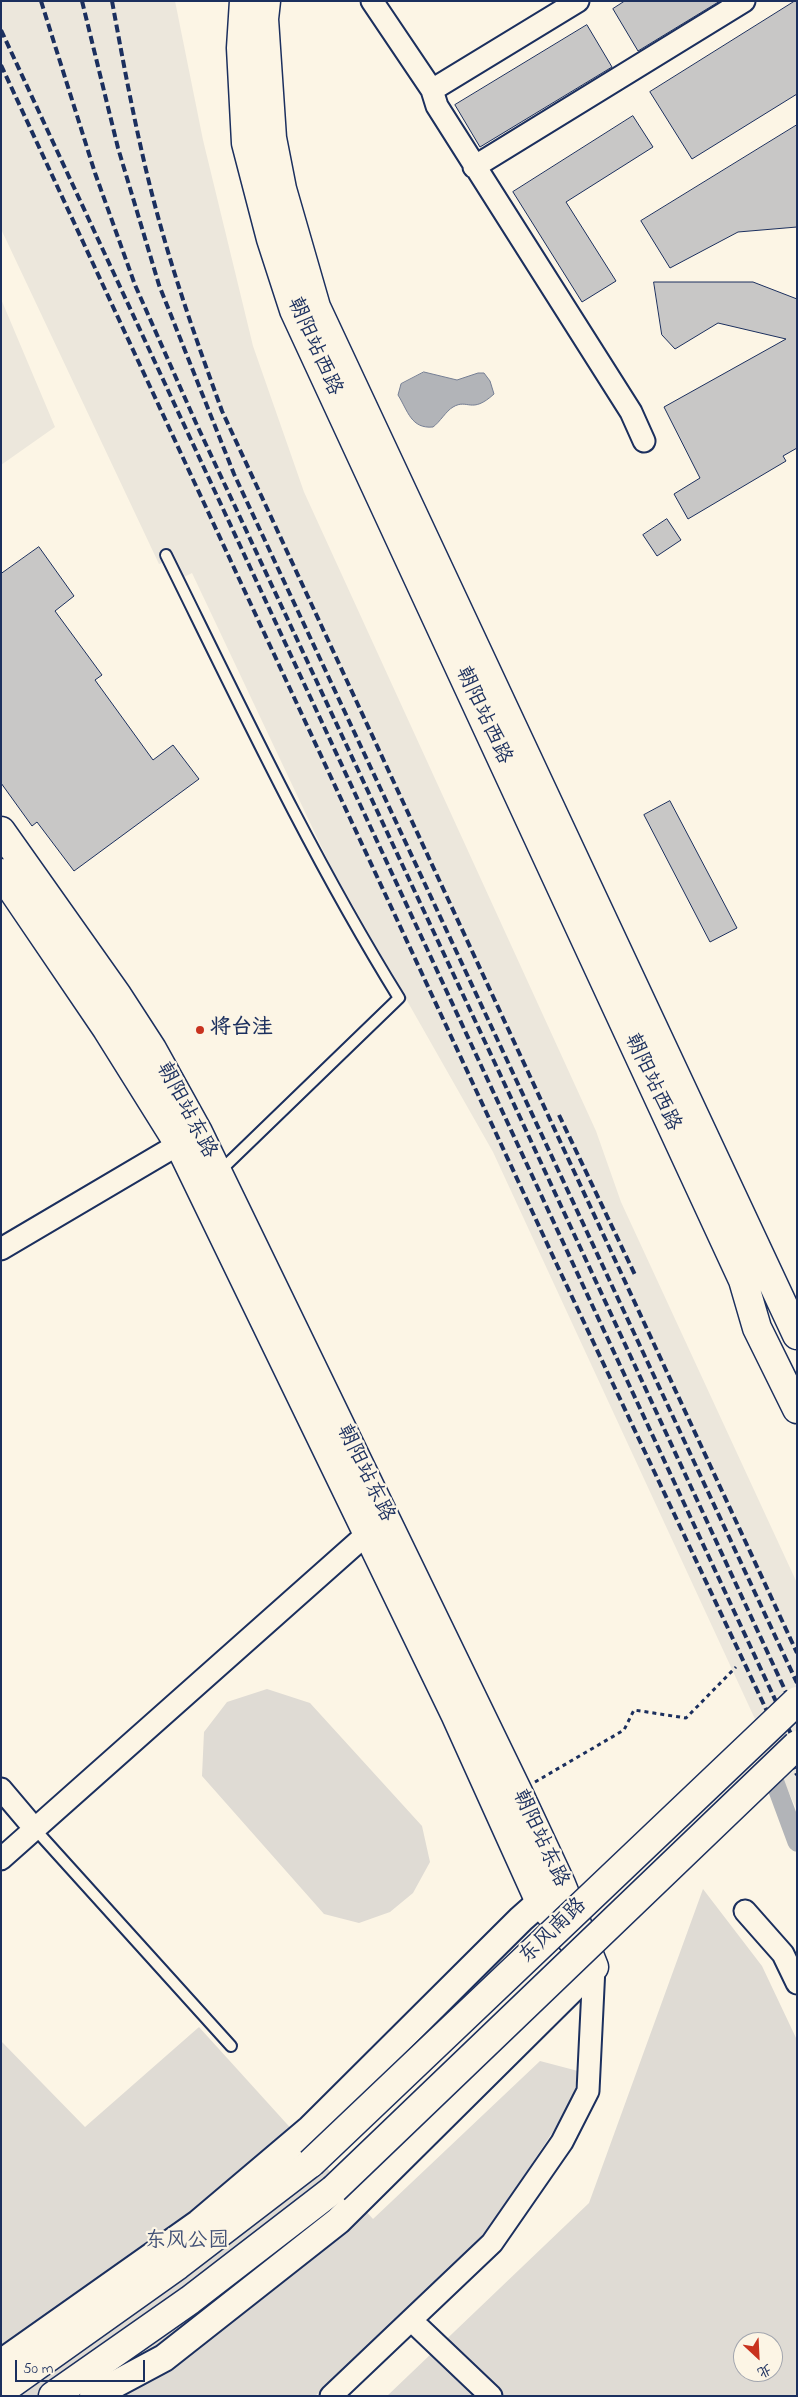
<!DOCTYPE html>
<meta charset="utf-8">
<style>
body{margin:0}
#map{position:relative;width:798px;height:2397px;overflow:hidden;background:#fcf5e5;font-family:"Indie Flower","LXGW WenKai TC",sans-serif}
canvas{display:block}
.frame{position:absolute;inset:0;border:2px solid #1b2f5e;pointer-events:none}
.north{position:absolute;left:733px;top:2332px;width:50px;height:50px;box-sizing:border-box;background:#fcf5e5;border:1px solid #a2a6af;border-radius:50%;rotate:155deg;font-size:14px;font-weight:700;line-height:20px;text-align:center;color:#1b2f5e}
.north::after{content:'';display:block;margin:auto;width:18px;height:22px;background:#c8321e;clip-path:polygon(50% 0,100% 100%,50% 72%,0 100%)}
.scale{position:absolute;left:15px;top:2360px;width:130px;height:22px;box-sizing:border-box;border:2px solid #1b2f5e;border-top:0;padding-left:6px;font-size:15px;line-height:18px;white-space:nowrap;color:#1b2f5e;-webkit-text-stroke:4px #fcf5e5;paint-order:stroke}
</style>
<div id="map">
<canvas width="798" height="2397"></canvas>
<div class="frame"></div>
<div class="north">北</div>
<div class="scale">50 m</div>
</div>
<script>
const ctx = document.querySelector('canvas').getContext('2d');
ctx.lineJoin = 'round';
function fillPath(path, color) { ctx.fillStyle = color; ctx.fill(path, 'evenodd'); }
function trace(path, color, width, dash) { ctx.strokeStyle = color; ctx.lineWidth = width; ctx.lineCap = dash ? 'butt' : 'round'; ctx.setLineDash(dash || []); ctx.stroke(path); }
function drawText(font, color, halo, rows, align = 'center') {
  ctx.font = font + ' "Indie Flower","LXGW WenKai TC",sans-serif'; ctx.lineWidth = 4.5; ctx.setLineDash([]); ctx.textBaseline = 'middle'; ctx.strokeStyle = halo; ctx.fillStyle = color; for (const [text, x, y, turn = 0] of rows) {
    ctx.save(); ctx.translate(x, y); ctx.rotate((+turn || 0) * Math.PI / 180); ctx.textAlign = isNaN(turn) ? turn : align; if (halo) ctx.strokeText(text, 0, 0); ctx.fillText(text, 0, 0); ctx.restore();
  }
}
const built = new Path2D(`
 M 1,1 L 175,1 L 203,140 L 253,346 L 304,492 L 596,1131 L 621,1202 L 797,1583 L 797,1810 L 493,1152 L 331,867 L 192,573 L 180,579 L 170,560 L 159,564 L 1,229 Z
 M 1,299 L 55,427 L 1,465 Z`);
const green = new Path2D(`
 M 267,1689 L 310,1703 L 422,1826 L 430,1862 L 413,1893 L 390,1912 L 359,1923 L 324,1914 L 202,1776 L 204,1732 L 227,1702 Z
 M 703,1889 L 762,1966 L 797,2040 L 797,2396 L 387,2396 L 589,2203 ZM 743,2342 L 773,2342 L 773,2372 L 743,2372 Z
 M 199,2027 L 373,2219 L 540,2061 L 578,2071 L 573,2101 L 483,2238 L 399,2321 L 315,2396 L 1,2396 L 1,2041 L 85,2127 Z`);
const water = new Path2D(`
 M 424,372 L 457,380 L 478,373 L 484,373 L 490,381 L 494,394 C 471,415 468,398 453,407 C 446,411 440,422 433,427 C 411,429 408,411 398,395 L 401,384 Z`);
const canal = new Path2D(`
 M 773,1761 L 770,1769 L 797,1842`);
const building = new Path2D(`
 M 625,1 L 720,1 L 638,51 L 613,9 Z
 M 795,1 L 797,1 L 797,94 L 692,159 L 650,92 Z
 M 587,25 L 612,67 L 480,147 L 455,105 Z
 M 633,116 L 653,147 L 566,202 L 616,281 L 582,302 L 513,192 Z
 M 797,125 L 797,227 L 738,232 L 670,268 L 641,221 Z
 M 654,282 L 753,282 L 797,299 L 797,448 L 783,456 L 786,461 L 688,519 L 674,494 L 700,478 L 664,407 L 786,339 L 718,323 L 675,349 L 662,335 Z
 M 667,519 L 681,540 L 657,556 L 643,535 Z
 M 39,547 L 74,596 L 55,611 L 102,675 L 95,680 L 153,760 L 173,745 L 199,779 L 74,871 L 37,822 L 32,826 L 1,783 L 1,574 Z
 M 670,801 L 737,928 L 710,942 L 644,815 Z`);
const path = new Path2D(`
 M 535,1782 L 624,1730 L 634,1710 L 686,1718 L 736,1667`);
const service = new Path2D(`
 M 166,555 C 240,705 311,856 399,998 L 219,1172
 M 34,1828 L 231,2046`);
const minor = new Path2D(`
 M 372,1 L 432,90 L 437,106 L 631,412 L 644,441
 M 432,90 L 578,1
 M 474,167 L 744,1
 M 1,1249 L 179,1144
 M 1,1789 L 34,1828
 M 1,1859 L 368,1533
 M 745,1911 L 783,1954 L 797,1983
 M 411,2320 L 491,2396
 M 331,2396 L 492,2243 L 562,2142 L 588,2091 L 594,1967`);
const tertiary = new Path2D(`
 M 1,2363 L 199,2223 L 310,2129 L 521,1919 L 556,1888
 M 93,2396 L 164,2358 L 338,2221 L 594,1967`);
const secondary = new Path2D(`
 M 244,1 L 241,48 L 246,143 L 271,239 L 294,310 L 743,1280 L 757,1328 L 797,1409
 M 266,1 L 264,19 L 272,138 L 282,189 L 316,307 L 797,1335
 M 1,831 L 117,995 L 152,1049 L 198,1132 L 518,1792 L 561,1884 L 594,1967
 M 1,873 L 107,1029 L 179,1144 L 456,1716 L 540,1902 L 575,1944`);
const primary = new Path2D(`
 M 1,2391 L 178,2265 L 311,2163
 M 53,2396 L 190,2300 L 334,2189`);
const rail = new Path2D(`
 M 41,1 L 95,173 L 135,285 L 196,423 L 493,1059 L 797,1716
 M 82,1 L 118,148 L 159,285 L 234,474 L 797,1683
 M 112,1 C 125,72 138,143 157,213 C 175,280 198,345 222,411 L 797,1653
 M 1,30 L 797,1747
 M 1,65 L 557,1265 L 797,1775
 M 559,1115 L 636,1277`);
const primaryBridge = new Path2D(`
 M 311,2163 L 797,1701
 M 334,2189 L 797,1745`);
const markers = [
 [200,1030,5,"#c8321e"]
];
const streetNames = [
 ["朝阳站西路",313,347,66],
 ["朝阳站西路",482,716,65],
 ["朝阳站西路",651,1083,65],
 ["朝阳站东路",185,1111,62],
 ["朝阳站东路",364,1474,64],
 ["朝阳站东路",539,1839,65],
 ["东风南路",554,1932,-44]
];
const poiNames = [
 ["将台洼",210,1030]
];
const parkNames = [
 ["东风公园",187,2243]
];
fillPath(built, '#ece7dc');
fillPath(green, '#dfdbd4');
fillPath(water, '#b2b4b8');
trace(water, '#767f94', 1);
trace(canal, '#b2b4b8', 19);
fillPath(building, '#c8c7c6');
trace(building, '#1b2f5e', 1);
trace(service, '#1b2f5e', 14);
trace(minor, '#1b2f5e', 25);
trace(tertiary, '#1b2f5e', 30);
trace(secondary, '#1b2f5e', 31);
trace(primary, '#1b2f5e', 31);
trace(path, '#1b2f5e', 3, [4, 4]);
trace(service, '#fcf5e5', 10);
trace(minor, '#fcf5e5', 21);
trace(tertiary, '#fcf5e5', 26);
trace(secondary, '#fcf5e5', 28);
trace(primary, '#fcf5e5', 28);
trace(rail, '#1b2f5e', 4, [8, 4]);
trace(primaryBridge, '#1b2f5e', 31, []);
trace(primaryBridge, '#fcf5e5', 28);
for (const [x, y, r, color] of markers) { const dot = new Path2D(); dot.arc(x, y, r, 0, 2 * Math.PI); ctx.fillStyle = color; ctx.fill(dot); trace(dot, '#fcf5e5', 2); }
drawText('21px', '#1b2f5e', '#fcf5e5', streetNames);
drawText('bold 21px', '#1b2f5e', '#fcf5e5', poiNames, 'left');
drawText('21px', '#425176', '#fcf5e5', parkNames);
</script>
